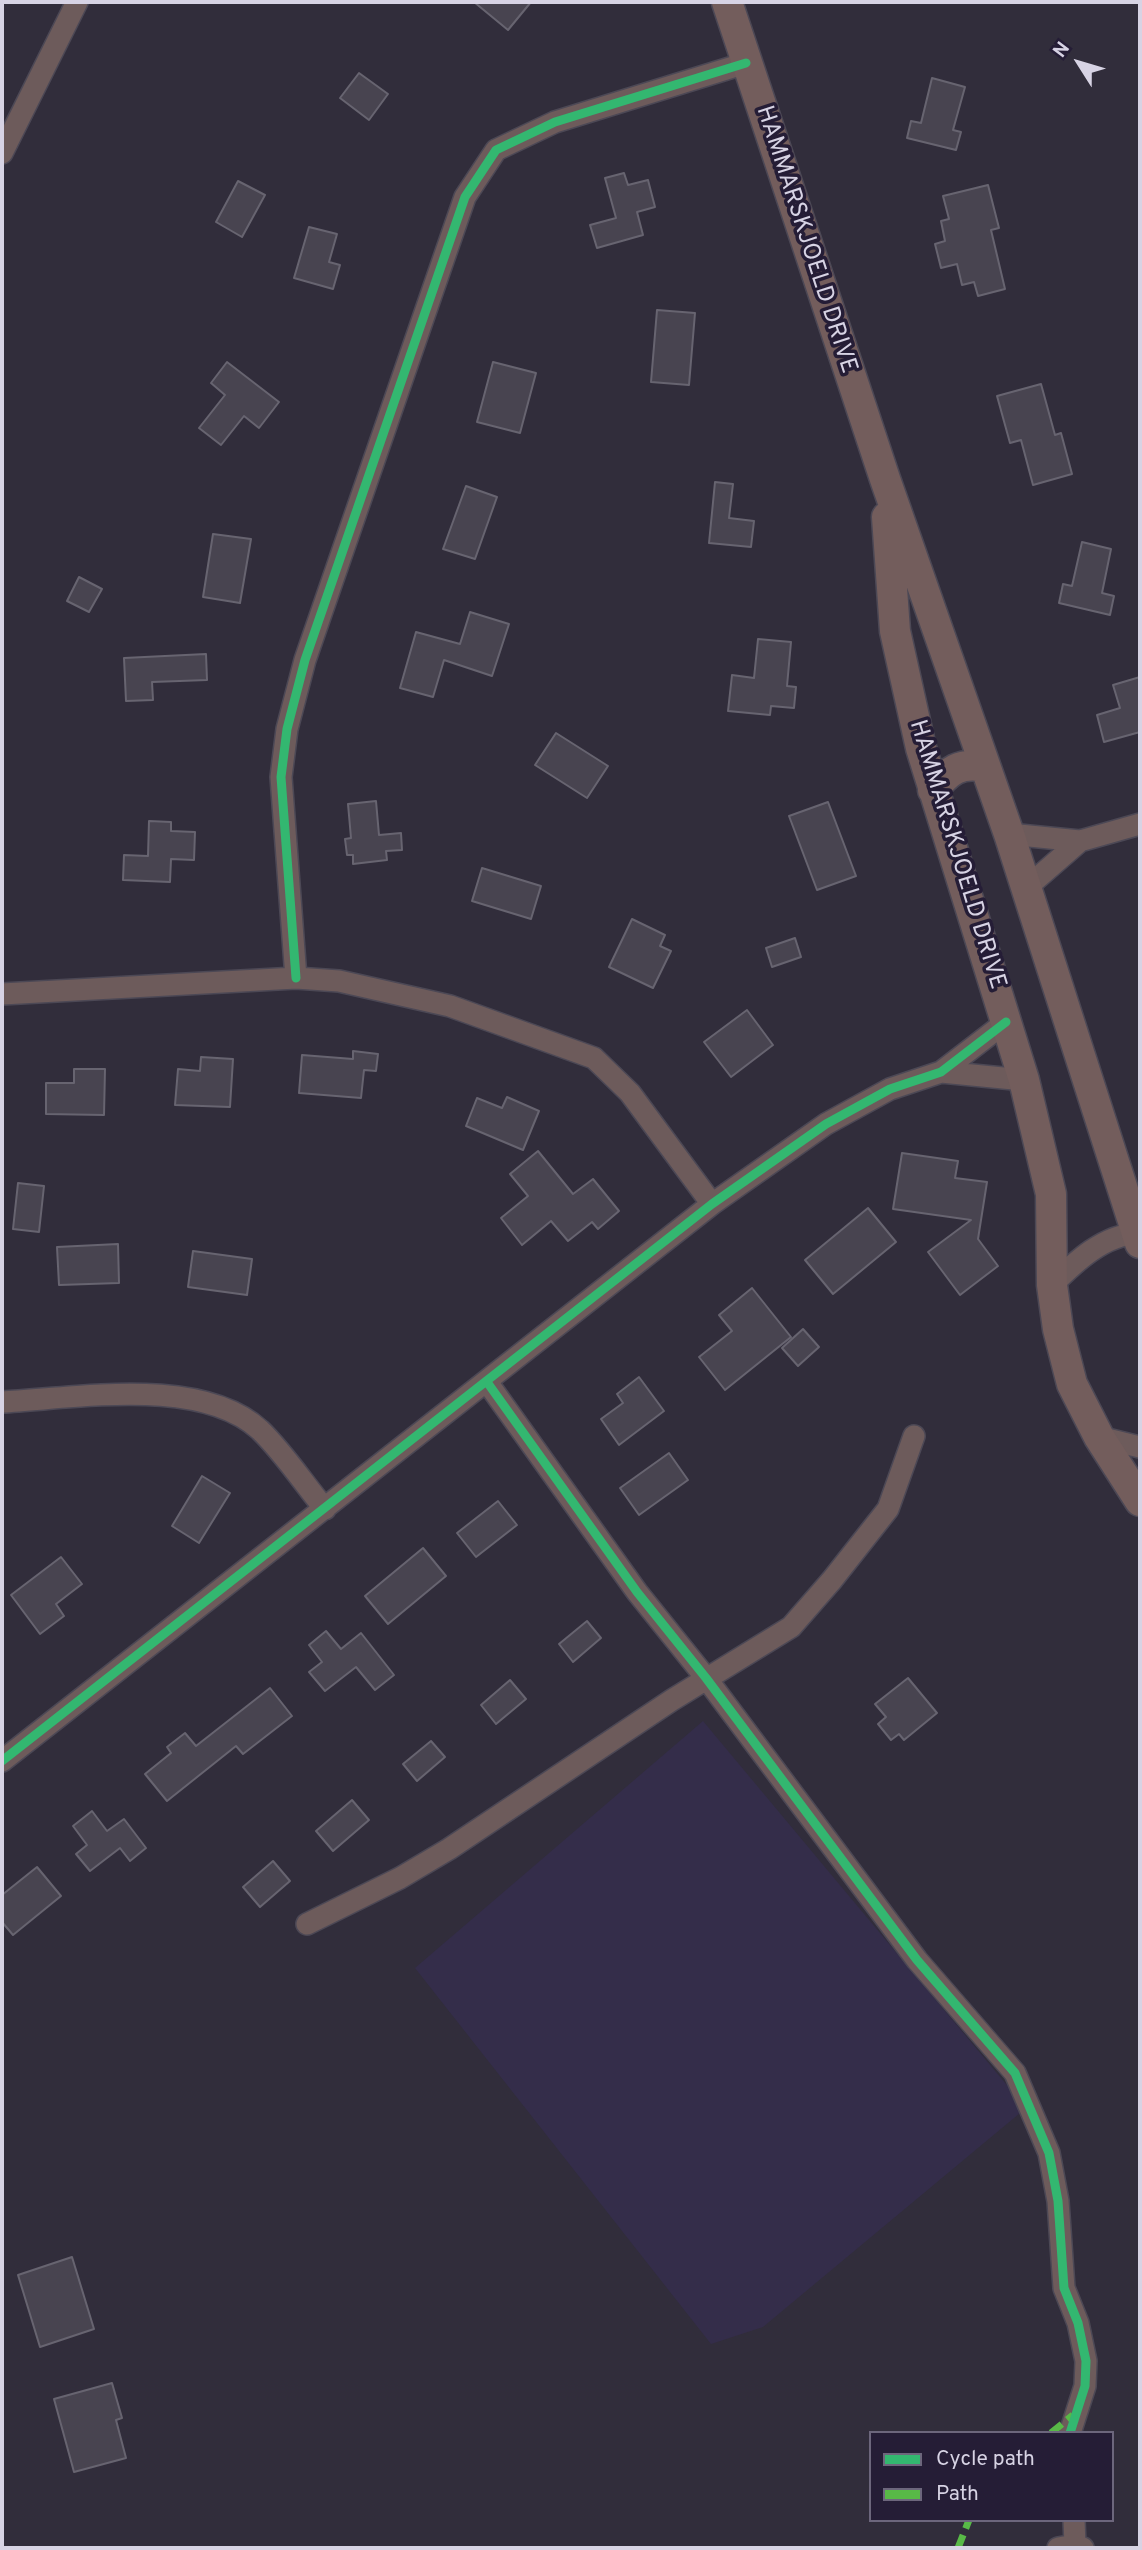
<!DOCTYPE html>
<style>
body{margin:0}
#map{position:relative;width:1142px;height:2550px;overflow:hidden;background:#312d3b;font-family:Overpass,sans-serif}
canvas{display:block}
.frame{position:absolute;inset:0;border:4px solid #d7d3e4;pointer-events:none}
.legend{position:absolute;left:869px;top:2431px;width:245px;height:91px;box-sizing:border-box;background:#251d36;border:2px solid #6c667c;margin:0;padding:9px 12px;list-style:none;font-size:21px;color:#d7d3e4}
.legend li{display:flex;align-items:center;gap:14px;height:35px}
.legend b{width:35px;border:2px solid #6c667c}
.north{position:absolute;left:1044px;top:28px;width:70px;height:70px;-webkit-text-stroke:5px #251d36;paint-order:stroke;rotate:307deg;font-size:19px;font-weight:700;line-height:28px;text-align:center;color:#d7d3e4}
.north::after{content:'';display:block;margin:auto;width:24px;height:32px;background:#d7d3e4;clip-path:polygon(50% 0,100% 100%,50% 72%,0 100%)}
</style>
<div id="map">
<canvas width="1142" height="2550"></canvas>
<div class="frame"></div>
<ul class="legend">
<li><b style="height:9px;background:#33b770"></b>Cycle path</li>
<li><b style="height:9px;background:#58b947"></b>Path</li>
</ul>
<div class="north">N</div>
</div>
<script>
const ctx = document.querySelector('canvas').getContext('2d');
ctx.lineJoin = 'round';
function fillPath(path, color) { ctx.fillStyle = color; ctx.fill(path, 'evenodd'); }
function trace(path, color, width, dash) { ctx.strokeStyle = color; ctx.lineWidth = width; ctx.lineCap = dash ? 'butt' : 'round'; ctx.setLineDash(dash || []); ctx.stroke(path); }
function drawText(font, color, halo, rows, align = 'center') {
  ctx.font = font + ' Overpass,sans-serif'; ctx.lineWidth = 7; ctx.setLineDash([]); ctx.textBaseline = 'middle'; ctx.strokeStyle = halo; ctx.fillStyle = color; for (const [text, x, y, turn = 0] of rows) {
    ctx.save(); ctx.translate(x, y); ctx.rotate((+turn || 0) * Math.PI / 180); ctx.textAlign = isNaN(turn) ? turn : align; if (halo) ctx.strokeText(text, 0, 0); ctx.fillText(text, 0, 0); ctx.restore();
  }
}
const built = new Path2D(`
 M 703,1721 L 1026,2108 L 763,2327 L 711,2344 L 415,1968 Z`);
const building = new Path2D(`
 M 474,2 L 531,2 L 508,30 Z
 M 359,73 L 388,94 L 369,120 L 340,98 Z
 M 932,78 L 965,87 L 953,130 L 961,132 L 956,150 L 907,138 L 911,121 L 921,123 Z
 M 624,173 L 628,185 L 648,180 L 655,207 L 637,212 L 643,235 L 597,248 L 590,225 L 616,218 L 605,178 Z
 M 238,181 L 265,195 L 242,237 L 216,222 Z
 M 988,185 L 999,228 L 991,230 L 1005,289 L 978,296 L 974,282 L 962,285 L 957,264 L 941,268 L 935,244 L 945,241 L 941,221 L 949,219 L 943,196 Z
 M 309,227 L 337,234 L 329,262 L 340,265 L 333,289 L 294,278 Z
 M 657,310 L 695,313 L 689,385 L 651,382 Z
 M 227,362 L 279,402 L 259,428 L 244,416 L 221,445 L 199,428 L 225,395 L 211,383 Z
 M 493,362 L 536,373 L 520,433 L 477,422 Z
 M 1041,384 L 1055,435 L 1061,433 L 1072,474 L 1033,485 L 1021,440 L 1010,443 L 997,396 Z
 M 715,482 L 733,484 L 729,518 L 754,521 L 751,547 L 709,543 Z
 M 466,486 L 497,497 L 475,559 L 443,549 Z
 M 213,534 L 251,539 L 240,603 L 203,597 Z
 M 1082,542 L 1111,549 L 1102,593 L 1114,596 L 1110,615 L 1059,603 L 1063,584 L 1072,586 Z
 M 79,577 L 102,589 L 89,612 L 67,601 Z
 M 470,612 L 509,624 L 492,676 L 444,660 L 433,697 L 400,688 L 416,632 L 460,644 Z
 M 758,639 L 791,642 L 787,686 L 796,687 L 794,708 L 771,706 L 770,715 L 728,711 L 732,675 L 754,678 Z
 M 206,654 L 207,680 L 152,682 L 153,700 L 126,701 L 124,658 Z
 M 1140,677 L 1140,732 L 1104,742 L 1097,715 L 1120,708 L 1113,685 Z
 M 556,733 L 608,766 L 587,798 L 535,765 Z
 M 376,801 L 379,835 L 401,833 L 402,850 L 386,851 L 387,860 L 353,864 L 353,855 L 347,855 L 345,839 L 351,838 L 348,804 Z
 M 828,802 L 856,876 L 817,890 L 789,816 Z
 M 149,821 L 171,822 L 171,831 L 195,832 L 194,860 L 171,859 L 170,882 L 123,880 L 124,855 L 148,856 Z
 M 482,868 L 541,886 L 531,919 L 472,901 Z
 M 632,919 L 665,935 L 660,946 L 671,951 L 653,988 L 609,967 Z
 M 795,938 L 801,957 L 772,967 L 766,948 Z
 M 747,1010 L 773,1045 L 731,1077 L 704,1042 Z
 M 353,1051 L 378,1054 L 376,1071 L 364,1070 L 361,1098 L 299,1093 L 302,1055 L 353,1059 Z
 M 201,1057 L 233,1059 L 230,1107 L 175,1105 L 178,1069 L 200,1071 Z
 M 74,1069 L 105,1069 L 104,1115 L 46,1114 L 46,1083 L 74,1083 Z
 M 507,1097 L 539,1111 L 523,1150 L 466,1126 L 477,1098 L 502,1108 Z
 M 538,1151 L 573,1194 L 593,1179 L 619,1211 L 598,1229 L 592,1222 L 568,1241 L 551,1221 L 522,1245 L 501,1218 L 528,1196 L 510,1174 Z
 M 902,1153 L 958,1161 L 955,1178 L 987,1182 L 978,1239 L 998,1266 L 960,1295 L 928,1252 L 971,1220 L 893,1209 Z
 M 18,1183 L 44,1186 L 39,1232 L 13,1229 Z
 M 868,1208 L 896,1242 L 833,1294 L 805,1260 Z
 M 118,1244 L 119,1283 L 59,1285 L 57,1247 Z
 M 193,1251 L 252,1259 L 247,1295 L 188,1287 Z
 M 752,1288 L 791,1337 L 725,1390 L 699,1357 L 732,1331 L 719,1315 Z
 M 803,1329 L 819,1347 L 798,1366 L 782,1348 Z
 M 639,1377 L 664,1411 L 619,1445 L 601,1419 L 623,1403 L 617,1394 Z
 M 669,1453 L 688,1480 L 639,1515 L 620,1488 Z
 M 202,1476 L 230,1493 L 199,1543 L 172,1526 Z
 M 498,1501 L 517,1525 L 476,1557 L 457,1533 Z
 M 423,1548 L 446,1576 L 388,1624 L 365,1596 Z
 M 61,1557 L 82,1584 L 56,1604 L 64,1616 L 40,1634 L 11,1595 Z
 M 587,1621 L 601,1638 L 573,1662 L 559,1644 Z
 M 326,1631 L 341,1649 L 361,1633 L 394,1675 L 375,1690 L 356,1667 L 325,1691 L 309,1672 L 322,1662 L 309,1645 Z
 M 908,1678 L 937,1713 L 904,1740 L 899,1734 L 891,1740 L 878,1724 L 886,1717 L 875,1704 Z
 M 510,1680 L 526,1699 L 496,1724 L 481,1705 Z
 M 270,1688 L 292,1716 L 243,1754 L 236,1746 L 167,1801 L 145,1774 L 171,1753 L 167,1747 L 185,1733 L 196,1746 Z
 M 431,1741 L 445,1757 L 417,1781 L 403,1764 Z
 M 352,1800 L 369,1820 L 333,1851 L 316,1831 Z
 M 92,1811 L 107,1831 L 124,1819 L 146,1848 L 130,1861 L 120,1848 L 90,1871 L 76,1854 L 87,1845 L 73,1826 Z
 M 273,1861 L 290,1881 L 260,1907 L 243,1887 Z
 M 37,1867 L 61,1896 L 13,1935 L 2,1922 L 2,1895 Z
 M 72,2257 L 94,2329 L 40,2347 L 18,2275 Z
 M 112,2383 L 122,2418 L 116,2420 L 126,2458 L 74,2472 L 54,2399 Z`);
const street = new Path2D(`
 M 2,153 L 77,2
 M 1009,834 L 1080,841 L 1140,824
 M 1026,888 L 1080,841
 M 296,978 L 281,777 L 287,729 L 305,660 L 465,197 L 496,150 L 555,122 L 746,63
 M 2,994 L 296,978 L 339,981 L 450,1006 L 594,1058 L 630,1093 L 712,1204
 M 941,1072 L 1024,1080
 M 1052,1285 C 1074,1263 1106,1232 1140,1234
 M 487,1382 L 637,1592 L 706,1678 L 917,1960 L 1015,2073 L 1049,2153 L 1058,2201 L 1064,2288 L 1078,2323 L 1086,2361 L 1085,2386 L 1070,2433
 M 2,1402 C 78,1398 201,1376 260,1430 C 284,1453 304,1484 325,1509
 M 1099,1437 L 1140,1447
 M 2,1761 L 712,1204 L 826,1124 L 890,1089 L 941,1072 L 1006,1022
 M 307,1924 L 400,1878 L 449,1849 L 672,1700 L 791,1627 L 832,1580 L 888,1509 L 914,1436
 M 1074,2520 L 1075,2545
 M 1058,2548 L 1075,2545 L 1083,2548`);
const secondary = new Path2D(`
 M 727,2 L 885,479 L 1009,834 L 1140,1243
 M 887,517 L 895,631 L 921,748 L 1024,1080 L 1051,1194 L 1052,1285 L 1058,1329 L 1072,1384 L 1099,1437 L 1140,1501
 M 933,790 C 949,770 960,762 985,767`);
const quiet = new Path2D(`
 M 1051,2433 L 1073,2415
 M 958,2548 L 969,2520`);
const cycleway = new Path2D(`
 M 296,978 L 281,777 L 287,729 L 305,660 L 465,197 L 496,150 L 555,122 L 746,63
 M 487,1382 L 637,1592 L 706,1678 L 917,1960 L 1015,2073 L 1049,2153 L 1058,2201 L 1064,2288 L 1078,2323 L 1086,2361 L 1085,2386 L 1070,2433
 M 2,1761 L 712,1204 L 826,1124 L 890,1089 L 941,1072 L 1006,1022`);
const streetNames = [
 ["HAMMARSKJOELD DRIVE",805,240,72],
 ["HAMMARSKJOELD DRIVE",956,855,73]
];
fillPath(built, '#342d4a');
fillPath(building, '#484450');
trace(building, '#676470', 2);
trace(street, '#4c4855', 24);
trace(secondary, '#4c4855', 33);
trace(street, '#6d5b5b', 21);
trace(secondary, '#735d5c', 30);
trace(quiet, '#58b947', 7, [14, 7]);
trace(cycleway, '#33b770', 9);
drawText('24px', '#d7d3e4', '#251d36', streetNames);
</script>
